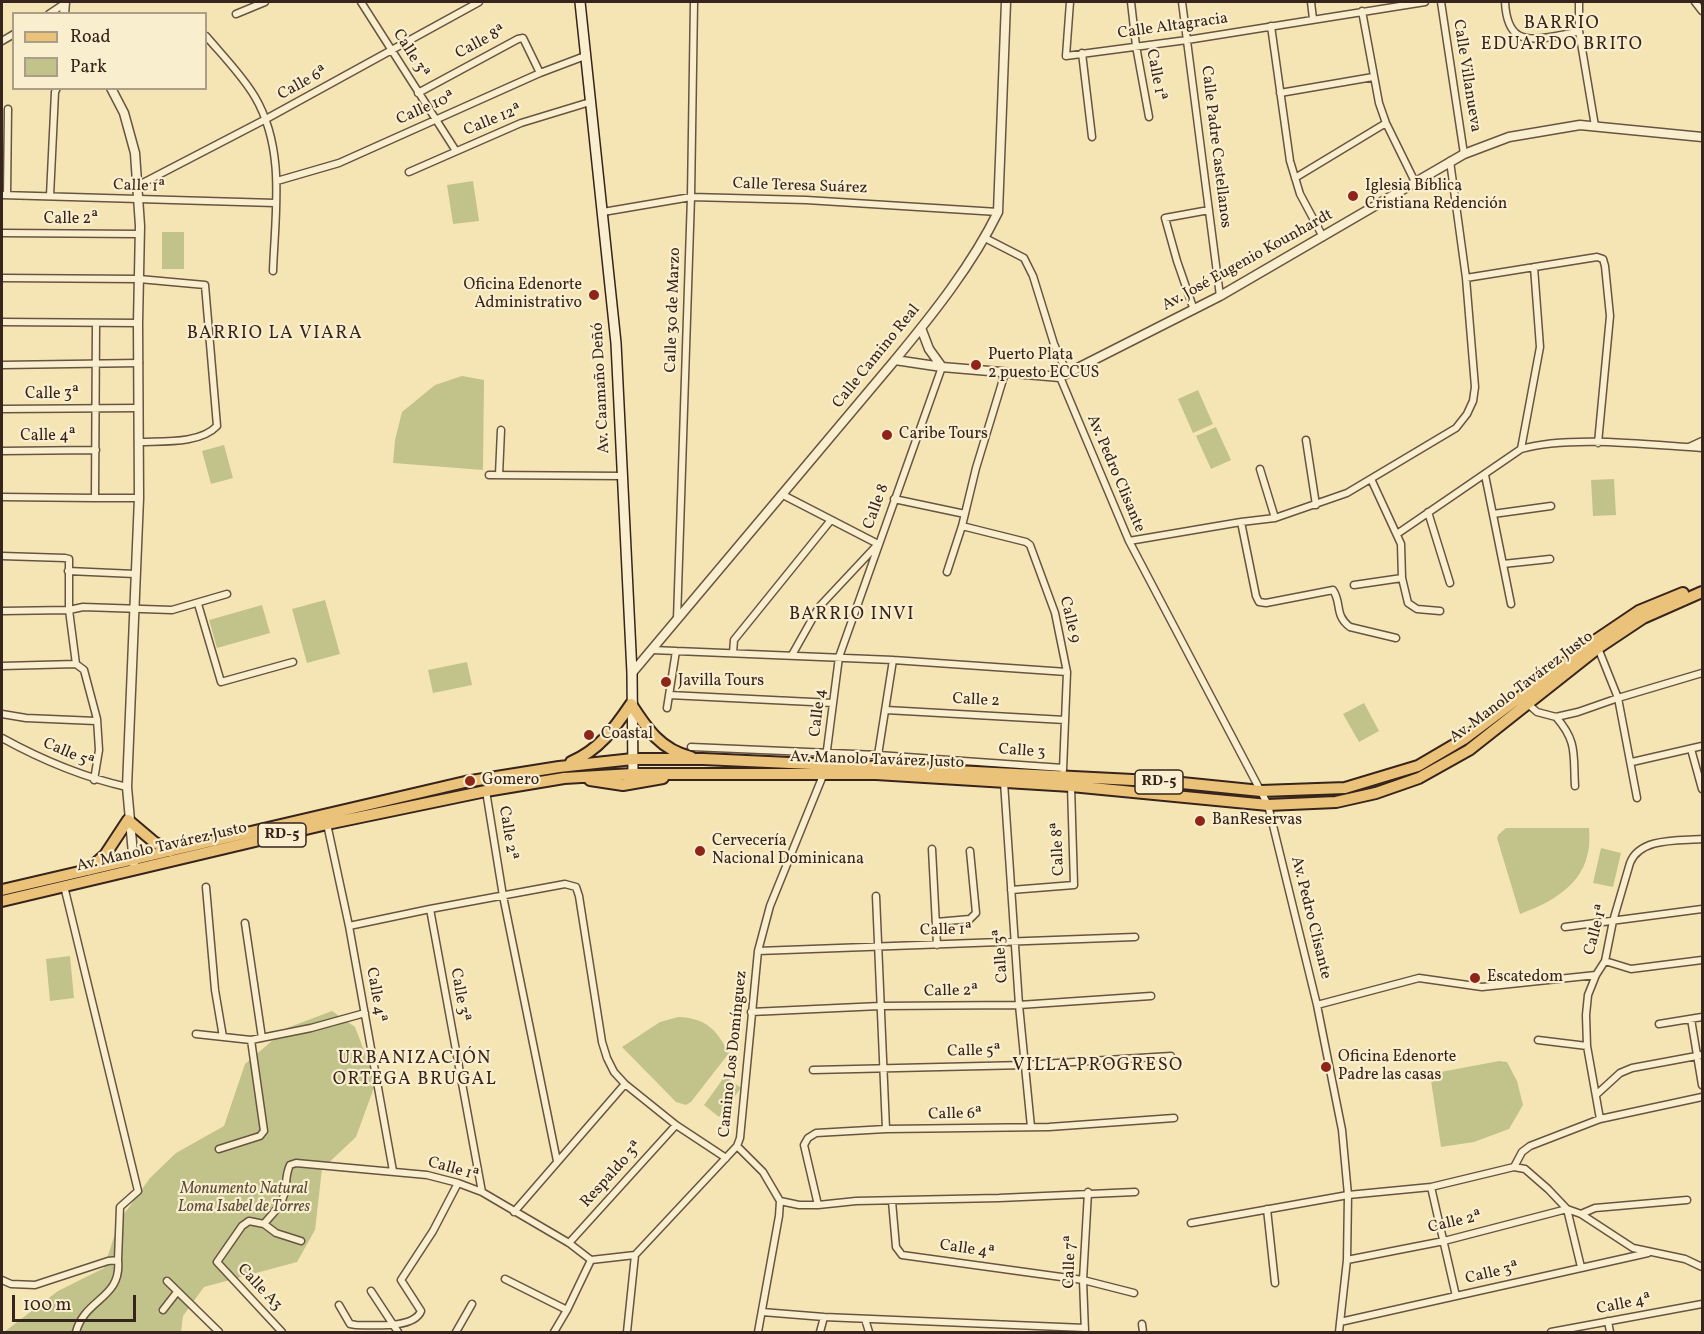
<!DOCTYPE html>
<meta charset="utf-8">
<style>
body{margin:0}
#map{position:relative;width:1704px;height:1334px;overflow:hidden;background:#f6e5b4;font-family:Vollkorn,serif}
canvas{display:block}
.frame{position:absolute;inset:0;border:3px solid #37241c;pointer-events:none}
.legend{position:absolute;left:12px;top:12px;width:195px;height:78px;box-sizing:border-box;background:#f9eece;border:2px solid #ab9d87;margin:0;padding:8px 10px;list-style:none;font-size:18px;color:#37241c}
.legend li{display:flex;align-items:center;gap:12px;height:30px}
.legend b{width:30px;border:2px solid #ab9d87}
.scale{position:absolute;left:12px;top:1295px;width:124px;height:27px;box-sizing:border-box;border:3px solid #37241c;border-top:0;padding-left:8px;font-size:18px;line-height:21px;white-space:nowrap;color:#37241c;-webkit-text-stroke:4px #f9eece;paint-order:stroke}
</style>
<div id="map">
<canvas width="1704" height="1334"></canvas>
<div class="frame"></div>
<ul class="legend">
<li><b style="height:8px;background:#ebc27a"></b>Road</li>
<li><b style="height:16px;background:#c1c38a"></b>Park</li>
</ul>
<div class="scale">100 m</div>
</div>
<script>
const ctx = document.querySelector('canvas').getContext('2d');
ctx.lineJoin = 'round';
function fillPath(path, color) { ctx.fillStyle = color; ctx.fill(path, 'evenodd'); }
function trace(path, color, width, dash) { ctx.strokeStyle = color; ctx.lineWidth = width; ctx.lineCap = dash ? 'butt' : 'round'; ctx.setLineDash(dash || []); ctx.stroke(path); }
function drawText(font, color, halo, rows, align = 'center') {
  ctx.font = font + ' Vollkorn,serif'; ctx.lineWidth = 4.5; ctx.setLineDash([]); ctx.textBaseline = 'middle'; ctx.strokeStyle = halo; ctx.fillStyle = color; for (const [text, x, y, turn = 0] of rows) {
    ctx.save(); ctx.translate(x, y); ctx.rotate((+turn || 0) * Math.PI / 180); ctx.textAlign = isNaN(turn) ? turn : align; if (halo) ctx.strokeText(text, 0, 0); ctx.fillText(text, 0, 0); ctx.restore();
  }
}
const green = new Path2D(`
 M 473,181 L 479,221 L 453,224 L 447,185 Z
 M 162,232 L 184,232 L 184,269 L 162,269 Z
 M 462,376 L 484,380 L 483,470 L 393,463 L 395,440 L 402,412 L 435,385 Z
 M 1198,390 L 1213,424 L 1193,433 L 1178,399 Z
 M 1216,427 L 1231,460 L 1211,469 L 1196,436 Z
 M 224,445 L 233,478 L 211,484 L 202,451 Z
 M 1614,479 L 1616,515 L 1593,516 L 1591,480 Z
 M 325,600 L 340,654 L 307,663 L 292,609 Z
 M 262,605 L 270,633 L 217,648 L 209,620 Z
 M 467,662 L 472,685 L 433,693 L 428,670 Z
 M 1364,703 L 1379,731 L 1359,742 L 1343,714 Z
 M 1506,828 L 1589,828 C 1594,877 1561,899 1520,914 L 1497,838 L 1499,834 Z
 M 1601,848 L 1621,853 L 1613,887 L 1593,883 Z
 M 70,956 L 74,998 L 50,1001 L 46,959 Z
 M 332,1011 L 355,1027 L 376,1082 L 356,1137 L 322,1169 L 315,1230 L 297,1262 L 204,1287 L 183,1316 L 181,1332 L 4,1332 L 58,1291 L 104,1268 L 119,1221 L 150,1178 L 176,1153 L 224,1126 L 245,1064 L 287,1028 Z
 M 678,1017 C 706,1018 716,1029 729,1053 L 691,1102 L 686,1105 L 676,1102 L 622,1047 L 660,1022 Z
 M 1499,1061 L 1507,1062 L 1517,1081 L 1523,1105 L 1509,1129 L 1474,1142 L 1441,1147 L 1430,1074 Z
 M 725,1076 L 741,1088 L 719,1117 L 704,1105 Z`);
const minor = new Path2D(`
 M 361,2 L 456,151
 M 1070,2 L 1066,56 L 1187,40 L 1425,2
 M 1131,2 L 1136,46 L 1149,117
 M 1182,2 L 1220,296
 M 1311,2 L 1313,19
 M 1441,2 L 1464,154
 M 1505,2 C 1507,38 1522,43 1556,36 C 1563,34 1572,34 1579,31
 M 1579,2 L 1579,31 L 1595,126
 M 1695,2 L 1702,11
 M 1362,11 L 1379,103 L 1386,123 L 1415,182
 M 49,14 L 64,4
 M 236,14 L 265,2
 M 1271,26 L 1290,161 L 1300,194 L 1323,237
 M 206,36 C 223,56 242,75 255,97 C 286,150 275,213 273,271
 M 2,41 L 14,34
 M 1082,53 L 1092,137
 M 418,93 L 518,39 L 523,38 L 540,73
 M 1280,93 L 1373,77
 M 409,172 L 521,123 L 590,102
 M 1295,178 L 1386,123
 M 277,181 L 339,163 L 540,73 L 585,56
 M 137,186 L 266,119 L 479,2
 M 2,195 L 275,203
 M 7,195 L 8,109
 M 50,196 L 55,92 L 57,88
 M 603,212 L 691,197 L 806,200 L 998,212
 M 2,233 L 140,234
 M 985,238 L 1024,258 L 1033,276 L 1054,344 L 1067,373
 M 2,278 L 139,279 L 205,285 L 217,426 C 200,444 163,441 140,442
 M 1466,278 L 1597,257 L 1603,259 L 1605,266 L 1610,316 L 1598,443
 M 1194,310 L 1177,261 L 1165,218 L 1209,210
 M 2,322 L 138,323
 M 96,324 L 95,498 L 139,498
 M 2,365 L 139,363
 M 1060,377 L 1129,541 L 1268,805 L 1317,1005 L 1342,1130 L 1348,1195 L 1347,1260 L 1339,1332
 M 2,409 L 139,408
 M 1306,440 L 1316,505
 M 1689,447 L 1702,441
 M 1521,449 L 1540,347 L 1534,267
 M 2,451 L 96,450
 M 1260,469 L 1275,518
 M 489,475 L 622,476
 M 499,475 L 501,430
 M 1485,475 L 1511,604
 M 1371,479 L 1401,544 L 1402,578 L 1408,603 L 1417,609 L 1440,611
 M 783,495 L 878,544 L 819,607 L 792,655
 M 2,497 L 95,498
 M 894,499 L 965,514
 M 1428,512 L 1450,583
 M 1493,514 L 1551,506
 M 1241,522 L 1256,596 L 1259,602 L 1266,603 L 1333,590 C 1342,603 1334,615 1350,627 L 1396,638
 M 962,526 L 1026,542 L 1030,545 L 1055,613 L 1067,672 L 1063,770
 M 1397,534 L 1521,449 C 1570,435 1651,445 1702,448
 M 1129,541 L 1241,522 L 1275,518 L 1347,493 L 1456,428 L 1467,414 L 1473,401 L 1475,387 L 1466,278 L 1450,161
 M 2,556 L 65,558 L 69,559 L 69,610 L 76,664 L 84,670 L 97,719 L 99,750 L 94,780
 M 1503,564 L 1550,559
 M 68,571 L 135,574
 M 947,572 L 962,526 L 976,468 L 1005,373
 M 1354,585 L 1402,578
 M 198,604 L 221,682 L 293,662
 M 2,611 L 69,610 L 83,607 L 172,610 L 227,594
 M 677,620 L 691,197 L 694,2
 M 1598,648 L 1618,698 L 1637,798
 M 652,650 L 893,660 L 1067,672
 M 733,653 L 734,640 L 831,520
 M 2,666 L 76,664
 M 669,695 L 833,703
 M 1528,704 L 1537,712 L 1556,717 L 1578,712 L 1618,698 L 1702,673
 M 667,708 L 676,651
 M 886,710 L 1065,720
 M 2,714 L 26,718 L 96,721
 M 1556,717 C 1578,742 1573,755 1575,786
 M 2,738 C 42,760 82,777 127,787
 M 691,747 L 878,755 L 1063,768
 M 1691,749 L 1702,789
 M 878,755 L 893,660
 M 1632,762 L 1702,746
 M 1004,782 L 1019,1005 L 1031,1127
 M 486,791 L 503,896 L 557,1161
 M 327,824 L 349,926 L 393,1171
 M 932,849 L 937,945
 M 206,887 L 215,990 L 223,1037
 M 1011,890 L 1074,885 L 1071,786
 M 876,896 L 886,1129
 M 430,909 L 482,1192
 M 936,922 L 970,919 L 976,913 L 970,851
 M 245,923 L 262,1038
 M 349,926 L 430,909 L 565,884 L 576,887 L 579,896 L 602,1042 L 607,1058 L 614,1072 L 625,1084 L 676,1125 L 726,1158
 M 1565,927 L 1702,909
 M 758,951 L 1135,937
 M 1605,961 L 1631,969 L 1702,960
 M 1317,1005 L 1419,978 L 1482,987 L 1596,975
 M 751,1012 L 880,1006 L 1019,1005 L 1151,996
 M 1691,1019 L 1702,1085
 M 1659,1024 L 1702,1017
 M 196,1034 L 251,1040 L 311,1028 L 365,1013
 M 1538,1040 L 1587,1046
 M 813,1070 L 1025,1065 L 1171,1056
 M 1597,1094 L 1620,1073 L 1632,1068 L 1702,1055
 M 1600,1119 L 1587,1046 L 1586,1015 L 1588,995 L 1596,975 L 1605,961 L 1613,921 L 1630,863 C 1640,837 1679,841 1702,839
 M 737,1146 L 763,1172 L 780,1201 L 779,1216 L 758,1332
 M 219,1149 L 260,1136 L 264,1131 L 251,1040
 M 1514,1167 L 1522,1152 L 1530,1146 L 1600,1119 L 1702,1097
 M 1431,1187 L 1456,1296
 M 780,1201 L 799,1205 L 818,1205 L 856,1201 L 999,1198 L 1135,1192
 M 892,1201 L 896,1247 L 902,1255 L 1083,1280 L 1134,1293
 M 818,1205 L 804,1145 L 808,1138 L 816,1133 L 886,1129 L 1049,1127 L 1174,1118
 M 1267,1209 L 1275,1283
 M 514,1212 L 625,1084
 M 1581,1214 L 1595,1208 L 1687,1200
 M 1191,1223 L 1348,1195 L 1431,1187 L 1514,1167 L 1525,1169 L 1548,1189 L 1567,1209 L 1581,1214 L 1633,1248 L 1685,1259 L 1702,1267
 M 264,1224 C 271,1215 281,1207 284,1195 C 287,1185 285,1175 290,1165 L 296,1163 L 427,1175 L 458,1183 L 482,1192 L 569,1243 L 591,1260
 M 569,1243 L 676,1125
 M 591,1260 L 635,1255 L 737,1146 L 740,1138 L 758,951 L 770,906 L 824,773 L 839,657 L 942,367
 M 1347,1260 L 1444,1241 L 1567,1209 L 1581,1267
 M 505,1279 L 567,1310
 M 2,1280 L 11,1284 L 35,1285 L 108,1261 L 118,1260 L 120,1207 L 138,1191 L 64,886
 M 167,1281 L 219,1332
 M 371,1291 L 398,1332
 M 339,1305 L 350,1324 L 356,1325 C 373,1325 414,1329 421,1311 L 401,1280 L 433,1231 L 458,1183
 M 163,1310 L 177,1292
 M 762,1312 L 824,1317 L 1085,1328
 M 865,1319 L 869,1332
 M 1608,1321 L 1610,1332
 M 1340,1322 L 1648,1253
 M 1142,1324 L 1143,1332
 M 76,1332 C 85,1298 122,1299 118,1260
 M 282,1332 L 217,1262 L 242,1226 L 249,1221 L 264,1224 L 276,1233 L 301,1241
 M 456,1332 L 472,1304
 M 554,1332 L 567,1310 L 591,1260
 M 627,1332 L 635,1255
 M 820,1332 L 824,1317
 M 1085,1332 L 1083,1280 L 1088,1192
 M 1551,1332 L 1702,1304`);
const tertiary = new Path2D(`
 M 64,14 L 65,2
 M 111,88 L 124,113 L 135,153 L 140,226 L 138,323 L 139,498 L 127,787 L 134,865
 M 921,328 L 929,349 L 942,367
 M 895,360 L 942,367 L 1060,377 L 1220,296 L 1464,154 L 1509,137 L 1580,125 L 1702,137
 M 632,673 L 895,360 C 933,314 972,265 998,212 L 1006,2`);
const secondary = new Path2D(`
 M 580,2 L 616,343 L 632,673 L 633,774`);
const primary = new Path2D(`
 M 571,762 C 599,750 614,729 631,704 C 647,729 661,750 691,757
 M 590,780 L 623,785 L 663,778
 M 88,870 L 105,855 L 128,820 L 154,842 L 170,851
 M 2,890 L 465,782 L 559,767 L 633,759 L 703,759 L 877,767 L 1172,782 L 1261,791 L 1345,788 L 1418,766 L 1464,739 L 1596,640 L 1639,611 L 1683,593
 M 2,901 L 327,824 L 486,791 L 564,778 L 633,774 L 876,774 L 1071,786 L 1268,805 L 1336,802 L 1376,793 L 1419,778 L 1469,750 L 1598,648 L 1643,618 L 1702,592`);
const markers = [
 [1353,196,6,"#8f2418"],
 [594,295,6,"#8f2418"],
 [976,365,6,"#8f2418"],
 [887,435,6,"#8f2418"],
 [666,682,6,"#8f2418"],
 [589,735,6,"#8f2418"],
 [470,781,6,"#8f2418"],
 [1200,821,6,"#8f2418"],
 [700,851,6,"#8f2418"],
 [1475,978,6,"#8f2418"],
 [1326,1067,6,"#8f2418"]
];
const shields = [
 [1159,782,48],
 [282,835,48]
];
const shieldNames = [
 ["RD-5",1159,782],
 ["RD-5",282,835]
];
const streetNames = [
 ["Calle Altagracia",1173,27,-8],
 ["Calle 8ª",481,43,-28],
 ["Calle 3ª",410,54,58],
 ["Calle 1ª",1155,75,79],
 ["Calle Villanueva",1466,76,81],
 ["Calle 6ª",303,84,-29],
 ["Calle 10ª",426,109,-24],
 ["Calle 12ª",493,121,-22],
 ["Calle Padre Castellanos",1215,147,83],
 ["Calle 1ª",139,187,2],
 ["Calle Teresa Suárez",800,187,2],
 ["Calle 2ª",71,220],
 ["Av. José Eugenio Kounhardt",1248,261,-29],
 ["Calle 30 de Marzo",674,310,-88],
 ["Calle Camino Real",877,357,-51],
 ["Av. Caamaño Deñó",602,388,-93],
 ["Calle 3ª",52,395],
 ["Calle 4ª",48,437],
 ["Av. Pedro Clisante",1115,474,67],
 ["Calle 8",877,507,-70],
 ["Calle 9",1069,620,76],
 ["Av. Manolo Tavárez Justo",1522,688,-37],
 ["Calle 2",976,701,3],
 ["Calle 4",819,713,-83],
 ["Calle 3",1022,752,4],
 ["Calle 5ª",68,754,23],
 ["Av. Manolo Tavárez Justo",877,761,2],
 ["Calle 2ª",507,833,81],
 ["Av. Manolo Tavárez Justo",162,848,-13],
 ["Calle 8ª",1059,849,-92],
 ["Av. Pedro Clisante",1310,918,76],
 ["Calle 1ª",1597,930,-75],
 ["Calle 1ª",946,931,-1],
 ["Calle 3ª",1002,956,-94],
 ["Calle 2ª",951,992,-1],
 ["Calle 4ª",375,995,80],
 ["Calle 3ª",459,995,80],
 ["Calle 5ª",974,1052,-1],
 ["Camino Los Domínguez",734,1054,-84],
 ["Calle 6ª",955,1115,-1],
 ["Calle 1ª",453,1170,16],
 ["Respaldo 3ª",612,1175,-48],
 ["Calle 2ª",1455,1223,-13],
 ["Calle 4ª",967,1250,8],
 ["Calle 7ª",1071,1262,-88],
 ["Calle 3ª",1492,1274,-13],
 ["Calle A3",259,1288,47],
 ["Calle 4ª",1624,1305,-11]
];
const poiNames = [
 ["Iglesia Bíblica",1365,187],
 ["Cristiana Redención",1365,205],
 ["Oficina Edenorte",582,286,"right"],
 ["Administrativo",582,304,"right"],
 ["Puerto Plata",988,356],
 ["2 puesto ECCUS",988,374],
 ["Caribe Tours",899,435],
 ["Javilla Tours",678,682],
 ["Coastal",601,735],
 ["Gomero",482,781],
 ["BanReservas",1212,821],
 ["Cervecería",712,842],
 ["Nacional Dominicana",712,860],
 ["Escatedom",1487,978],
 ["Oficina Edenorte",1338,1058],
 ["Padre las casas",1338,1076]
];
const parkNames = [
 ["Monumento Natural",244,1190],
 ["Loma Isabel de Torres",244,1208]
];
const neighbourhoodNames = [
 ["BARRIO",1562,25],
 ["EDUARDO BRITO",1562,46],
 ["BARRIO LA VIARA",275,335],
 ["BARRIO INVI",852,616],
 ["URBANIZACIÓN",415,1060],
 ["ORTEGA BRUGAL",415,1081],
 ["VILLA PROGRESO",1098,1067]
];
fillPath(green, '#c1c38a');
trace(minor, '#675442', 9);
trace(tertiary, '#675442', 11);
trace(secondary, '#37241c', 12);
trace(primary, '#37241c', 14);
trace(minor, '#f9eece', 6);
trace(tertiary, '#f9eece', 8);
trace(secondary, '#f9eece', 9);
trace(primary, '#ebc27a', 10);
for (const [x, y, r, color] of markers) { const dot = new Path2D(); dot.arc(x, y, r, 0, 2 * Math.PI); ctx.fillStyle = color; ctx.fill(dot); trace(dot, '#f9eece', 2); }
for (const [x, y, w] of shields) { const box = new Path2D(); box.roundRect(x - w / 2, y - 12, w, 24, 4.5); ctx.fillStyle = '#f9eece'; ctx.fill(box); trace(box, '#37241c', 1.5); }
drawText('bold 15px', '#37241c', null, shieldNames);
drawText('16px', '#37241c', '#f9eece', streetNames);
drawText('16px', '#37241c', '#f9eece', poiNames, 'left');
drawText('italic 16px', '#5a4c38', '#f9eece', parkNames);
ctx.letterSpacing = '1.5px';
drawText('18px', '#37241c', '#f9eece', neighbourhoodNames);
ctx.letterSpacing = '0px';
</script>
